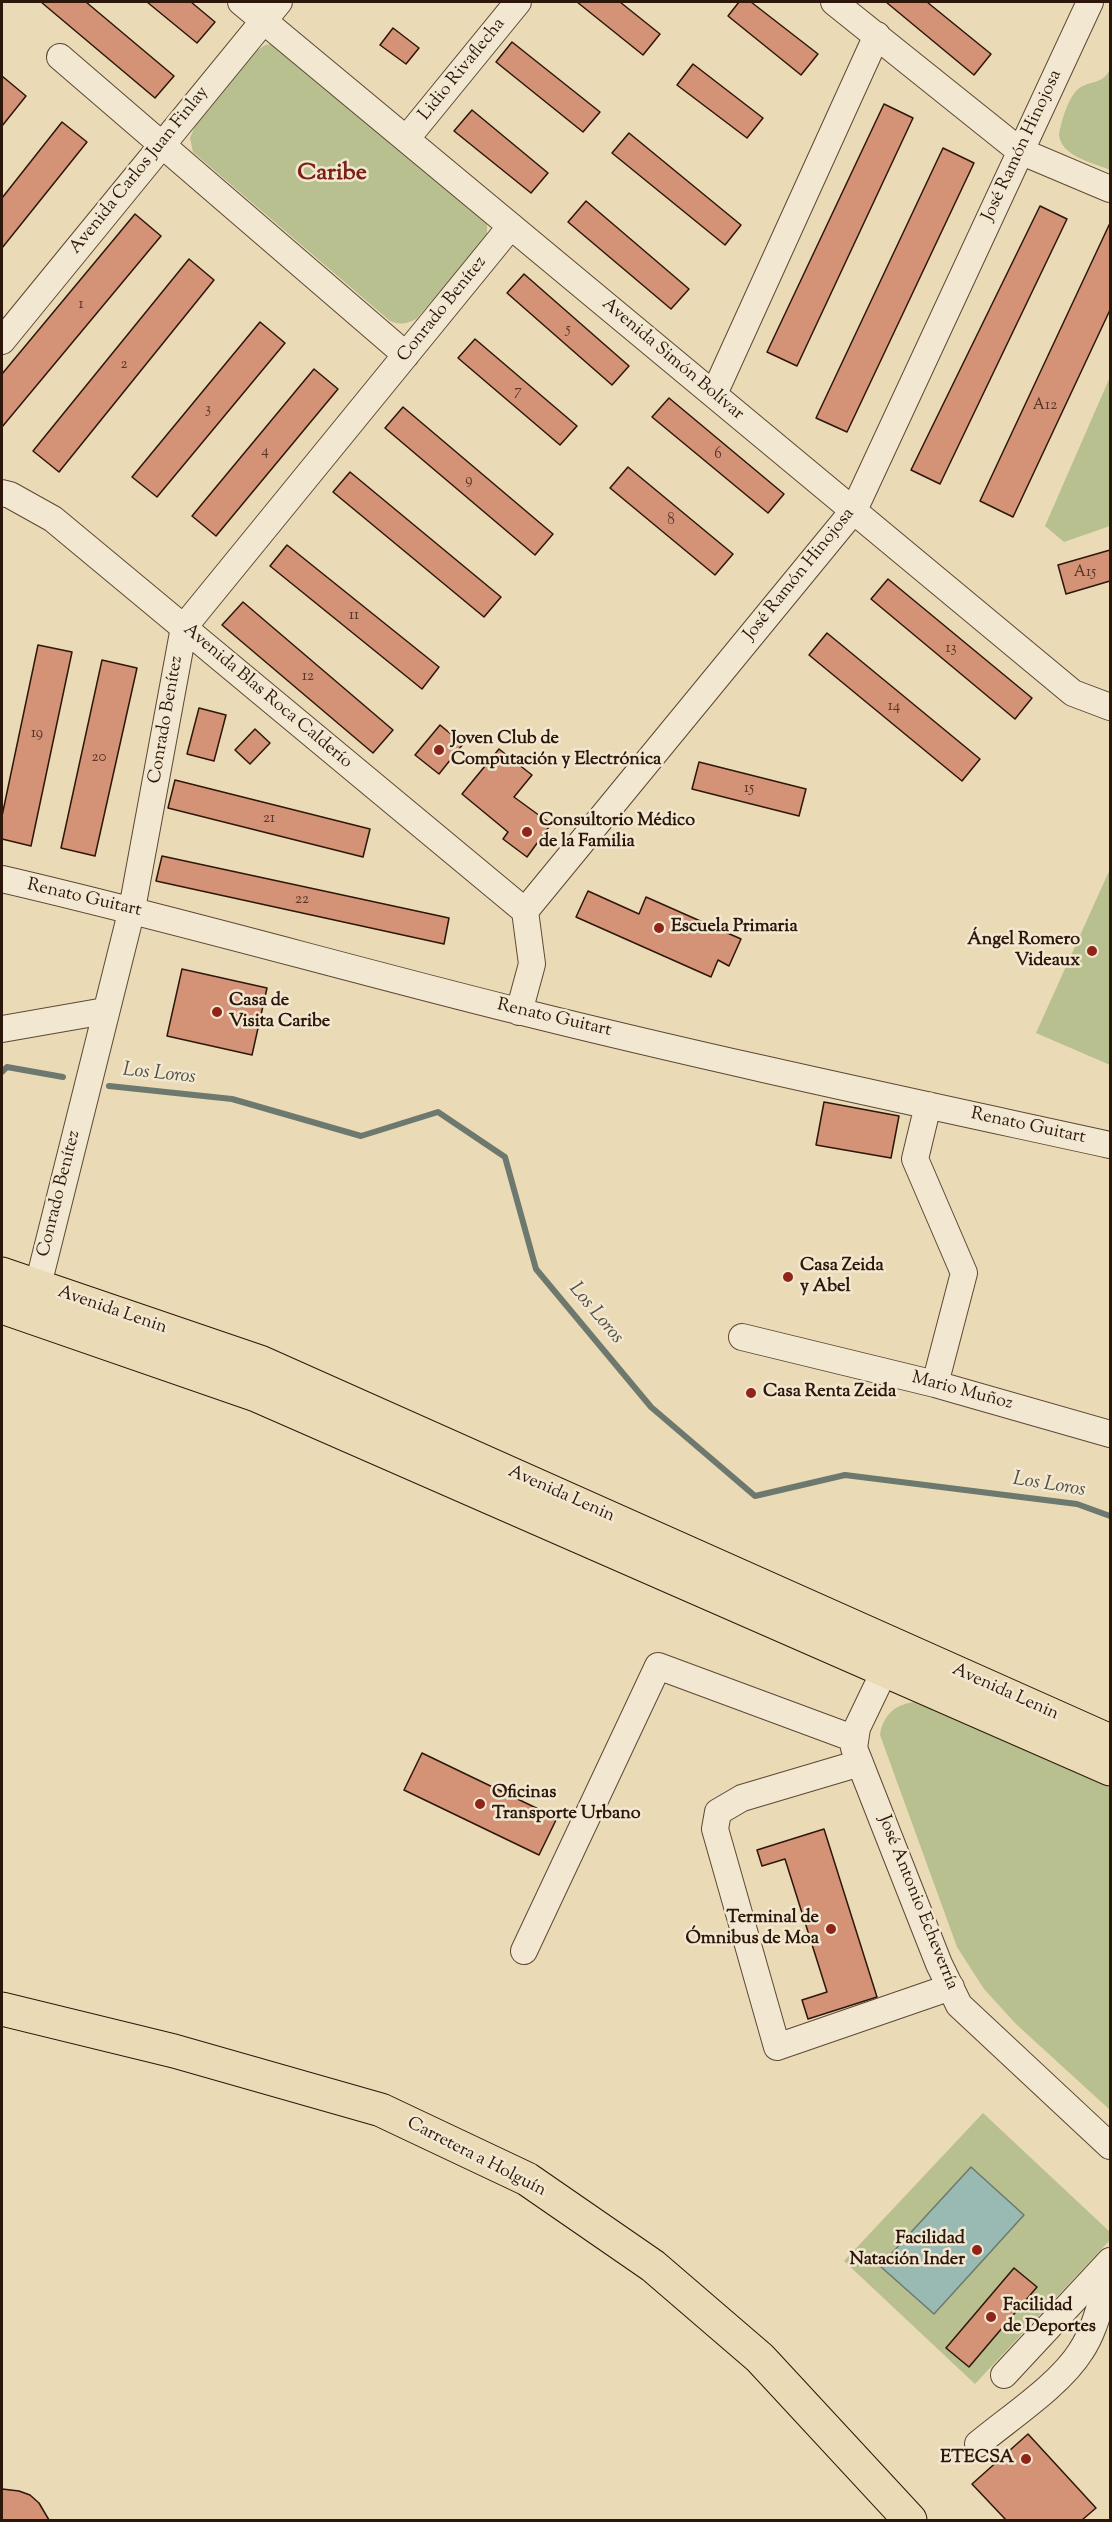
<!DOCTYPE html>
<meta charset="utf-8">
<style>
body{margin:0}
#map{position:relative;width:1112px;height:2522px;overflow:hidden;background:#ebdab6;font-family:"Sorts Mill Goudy",serif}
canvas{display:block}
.frame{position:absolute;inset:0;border:3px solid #2c170a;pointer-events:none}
</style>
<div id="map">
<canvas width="1112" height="2522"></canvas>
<div class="frame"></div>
</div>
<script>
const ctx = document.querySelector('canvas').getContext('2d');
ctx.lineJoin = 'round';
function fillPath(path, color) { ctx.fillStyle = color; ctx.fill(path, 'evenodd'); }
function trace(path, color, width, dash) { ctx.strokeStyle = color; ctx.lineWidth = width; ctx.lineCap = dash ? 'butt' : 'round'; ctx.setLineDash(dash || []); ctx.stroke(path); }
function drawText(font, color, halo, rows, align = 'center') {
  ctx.font = font + ' "Sorts Mill Goudy",serif'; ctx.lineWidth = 5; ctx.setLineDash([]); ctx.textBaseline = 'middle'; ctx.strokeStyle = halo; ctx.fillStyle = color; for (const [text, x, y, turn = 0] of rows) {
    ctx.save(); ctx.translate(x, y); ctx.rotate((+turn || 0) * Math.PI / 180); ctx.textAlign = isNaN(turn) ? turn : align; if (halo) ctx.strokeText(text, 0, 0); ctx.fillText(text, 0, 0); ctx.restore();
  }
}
const green = new Path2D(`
 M 272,44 L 279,46 L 487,223 L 487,236 L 483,242 L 416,319 C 407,324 399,325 390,321 L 193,152 L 190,138 L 195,126 L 253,53 L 265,45 Z
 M 1110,69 L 1110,170 C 1092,162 1062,157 1059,135 C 1061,122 1068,98 1078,89 C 1090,80 1103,85 1110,69 Z
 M 1110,377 L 1110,526 L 1064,542 L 1045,526 Z
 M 1110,869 L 1110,1065 L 1036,1033 Z
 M 917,1702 L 1110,1787 L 1110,2110 L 1016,2024 L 984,1989 L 957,1947 L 880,1735 C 883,1714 897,1703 917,1702 Z
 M 983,2113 L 1110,2232 L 1110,2240 L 975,2384 L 844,2261 Z`);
const water = new Path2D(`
 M 971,2167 L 1024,2215 L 934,2314 L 880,2266 Z`);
const stream = new Path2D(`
 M 2,1072 L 7,1067 L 63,1077
 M 109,1086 L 232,1099 L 361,1136 L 438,1112 L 505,1157 L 536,1269 L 651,1407 L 755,1496 L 845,1475 L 1077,1504 L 1110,1516`);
const building = new Path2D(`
 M 41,2 L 86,2 L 174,76 L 155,98 Z
 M 147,2 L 191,2 L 215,22 L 197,43 Z
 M 577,2 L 620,2 L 660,34 L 643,55 Z
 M 739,2 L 751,2 L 818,54 L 801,75 L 728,16 Z
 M 886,2 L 927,2 L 991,54 L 974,75 Z
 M 393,28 L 419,48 L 406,64 L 380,45 Z
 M 512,42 L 600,112 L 583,132 L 496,62 Z
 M 693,64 L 763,118 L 747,138 L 677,85 Z
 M 2,76 L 26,96 L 2,126 Z
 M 884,104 L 913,118 L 797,366 L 767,352 Z
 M 472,110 L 548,173 L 531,193 L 454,131 Z
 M 62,122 L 87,142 L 2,248 L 2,198 Z
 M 629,133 L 741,225 L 725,245 L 612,153 Z
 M 943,148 L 974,163 L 847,432 L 816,418 Z
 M 586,201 L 689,289 L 671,309 L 568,222 Z
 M 1040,206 L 1067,219 L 940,484 L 911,470 Z
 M 135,214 L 161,236 L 2,427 L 2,374 Z
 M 1110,223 L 1110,310 L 1013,517 L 980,501 Z
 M 189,259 L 214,280 L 59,472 L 33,451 Z
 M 524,274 L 629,366 L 612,385 L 507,293 Z
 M 260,322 L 285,343 L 157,497 L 132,477 Z
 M 475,339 L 577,426 L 560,445 L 458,358 Z
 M 314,369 L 338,389 L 216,536 L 192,516 Z
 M 669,398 L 784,494 L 768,513 L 652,417 Z
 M 403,407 L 553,534 L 535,555 L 385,428 Z
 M 628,467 L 733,554 L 715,575 L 610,488 Z
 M 350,472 L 501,597 L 484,617 L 333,492 Z
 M 287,545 L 439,667 L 422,689 L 270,566 Z
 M 1110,550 L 1110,581 L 1066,594 L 1058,565 Z
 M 888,579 L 1032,698 L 1015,719 L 871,599 Z
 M 243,602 L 393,730 L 373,753 L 222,625 Z
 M 827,633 L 980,759 L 962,781 L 809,655 Z
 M 38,645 L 72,652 L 31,846 L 2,839 L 2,816 Z
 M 102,660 L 137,668 L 95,856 L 61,848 Z
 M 199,708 L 226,715 L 214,761 L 187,754 Z
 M 440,725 L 463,744 L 439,774 L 415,755 Z
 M 255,729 L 270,743 L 250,764 L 235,750 Z
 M 499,749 L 532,775 L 514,797 L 551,824 L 527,857 L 503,839 L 508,832 L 462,794 Z
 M 699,762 L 806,789 L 799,816 L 692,789 Z
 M 175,780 L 370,829 L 363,857 L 168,808 Z
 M 162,856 L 449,918 L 444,944 L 156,881 Z
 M 588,891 L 639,914 L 646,897 L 741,939 L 729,966 L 718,960 L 711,977 L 576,917 Z
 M 182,969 L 267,988 L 252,1055 L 167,1036 Z
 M 824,1102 L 899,1116 L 891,1158 L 816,1145 Z
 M 422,1753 L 557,1818 L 539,1855 L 404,1790 Z
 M 824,1829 L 877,1997 L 808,2019 L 802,2000 L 827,1992 L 785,1859 L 762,1866 L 757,1850 Z
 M 1014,2268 L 1037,2287 L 969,2367 L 946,2348 Z
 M 1028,2434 L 1096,2508 L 1082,2520 L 1006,2520 L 972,2484 Z
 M 2,2489 L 19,2491 L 30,2495 L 39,2503 L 49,2520 L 2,2520 Z`);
const minor = new Path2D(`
 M 241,2 L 1073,693 L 1110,707
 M 834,2 L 1020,151 L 1110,189
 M 60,57 L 406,355
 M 407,138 L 518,2
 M 2,341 L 279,2
 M 714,394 L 877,35
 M 2,493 L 10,495 L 53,519 L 525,911
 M 2,879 C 175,919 345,968 518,1011 C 714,1060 913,1102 1110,1145
 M 519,1012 L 532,964 L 525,911 L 854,510 L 1090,2
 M 2,1029 L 105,1011
 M 928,1105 L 915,1159 L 964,1273 L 935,1384
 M 33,1305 L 132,909 L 184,627 L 511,226
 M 742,1337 L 935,1384 L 1110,1434
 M 892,1655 L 857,1728 L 854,1748 L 939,1964 L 959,2005 L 1110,2146
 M 860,1763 L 742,1798 L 718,1812 L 715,1829 L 777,2047 L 951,1987
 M 524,1951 L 658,1666 L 855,1739
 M 1004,2375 L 1110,2261
 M 978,2444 C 1009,2418 1060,2385 1081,2351 C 1096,2329 1101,2299 1110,2274`);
const major = new Path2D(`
 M 2,1274 L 260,1362 L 1110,1741
 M 2,1307 L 256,1395 L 1110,1769
 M 2,2009 L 174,2051 L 381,2110 L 527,2179 L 653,2266 L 760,2358 L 910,2520`);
const markers = [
 [439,750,6,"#8f2418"],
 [527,832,6,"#8f2418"],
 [659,928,6,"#8f2418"],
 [1092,951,6,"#8f2418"],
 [217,1012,6,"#8f2418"],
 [788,1277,6,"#8f2418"],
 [751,1393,6,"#8f2418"],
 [480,1804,6,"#8f2418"],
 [831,1929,6,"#8f2418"],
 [977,2250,6,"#8f2418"],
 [991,2317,6,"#8f2418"],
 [1026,2459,6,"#8f2418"]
];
const numberNames = [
 ["1",81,305],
 ["5",568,330],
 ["2",124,365],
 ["7",518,392],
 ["A12",1045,406],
 ["3",208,410],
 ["4",265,452],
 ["6",718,455],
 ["9",469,481],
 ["8",671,521],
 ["A15",1085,573],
 ["11",354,616],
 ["13",951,649],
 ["12",308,677],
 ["14",894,707],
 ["19",37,734],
 ["20",99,758],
 ["15",749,789],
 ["21",269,819],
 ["22",302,900]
];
const streetNames = [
 ["Lidio Rivaflecha",463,70,-51],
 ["José Ramón Hinojosa",1023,146,-65],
 ["Avenida Carlos Juan Finlay",140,171,-51],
 ["Conrado Benítez",443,310,-51],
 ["Avenida Simón Bolívar",672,360,40],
 ["José Ramón Hinojosa",800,575,-51],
 ["Avenida Blas Roca Calderío",267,697,40],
 ["Conrado Benítez",167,720,-80],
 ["Renato Guitart",84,899,13],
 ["Renato Guitart",554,1019,13],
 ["Renato Guitart",1028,1127,12],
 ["Conrado Benítez",60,1194,-76],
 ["Avenida Lenin",112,1311,19],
 ["Mario Muñoz",962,1392,15],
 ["Avenida Lenin",561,1495,24],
 ["Avenida Lenin",1005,1693,24],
 ["José Antonio Echeverría",917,1903,68],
 ["Carretera a Holguín",476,2158,27]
];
const poiNames = [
 ["Joven Club de",451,740],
 ["Computación y Electrónica",451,761],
 ["Consultorio Médico",539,822],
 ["de la Familia",539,843],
 ["Escuela Primaria",671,928],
 ["Ángel Romero",1080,941,"right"],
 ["Videaux",1080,962,"right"],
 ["Casa de",229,1002],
 ["Visita Caribe",229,1023],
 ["Casa Zeida",800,1267],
 ["y Abel",800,1288],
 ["Casa Renta Zeida",763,1393],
 ["Oficinas",492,1794],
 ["Transporte Urbano",492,1815],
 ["Terminal de",819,1919,"right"],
 ["Ómnibus de Moa",819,1940,"right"],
 ["Facilidad",965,2240,"right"],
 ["Natación Inder",965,2261,"right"],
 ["Facilidad",1003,2307],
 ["de Deportes",1003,2328],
 ["ETECSA",1014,2459,"right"]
];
const waterNames = [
 ["Los Loros",159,1075,6],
 ["Los Loros",595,1314,50],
 ["Los Loros",1049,1486,9]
];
const districtNames = [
 ["Caribe",332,175]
];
fillPath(green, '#b7c08e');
fillPath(water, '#98bab2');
trace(water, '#6d796f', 1.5);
trace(stream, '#6d796f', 6);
fillPath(building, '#d49277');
trace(building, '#2c170a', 1.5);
trace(minor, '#5c4835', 28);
trace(major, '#2c170a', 35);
trace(minor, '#f2e7d0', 26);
trace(major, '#ebdab6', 33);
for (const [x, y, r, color] of markers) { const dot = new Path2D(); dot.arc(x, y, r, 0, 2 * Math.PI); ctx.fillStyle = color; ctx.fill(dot); trace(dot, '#f2e7d0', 2); }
drawText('15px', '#563625', null, numberNames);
drawText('18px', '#2c170a', '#f2e7d0', streetNames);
drawText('bold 18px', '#2c170a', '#f2e7d0', poiNames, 'left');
drawText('italic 20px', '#525045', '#f2e7d0', waterNames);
drawText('bold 24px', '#7a1f14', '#f2e7d0', districtNames);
</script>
